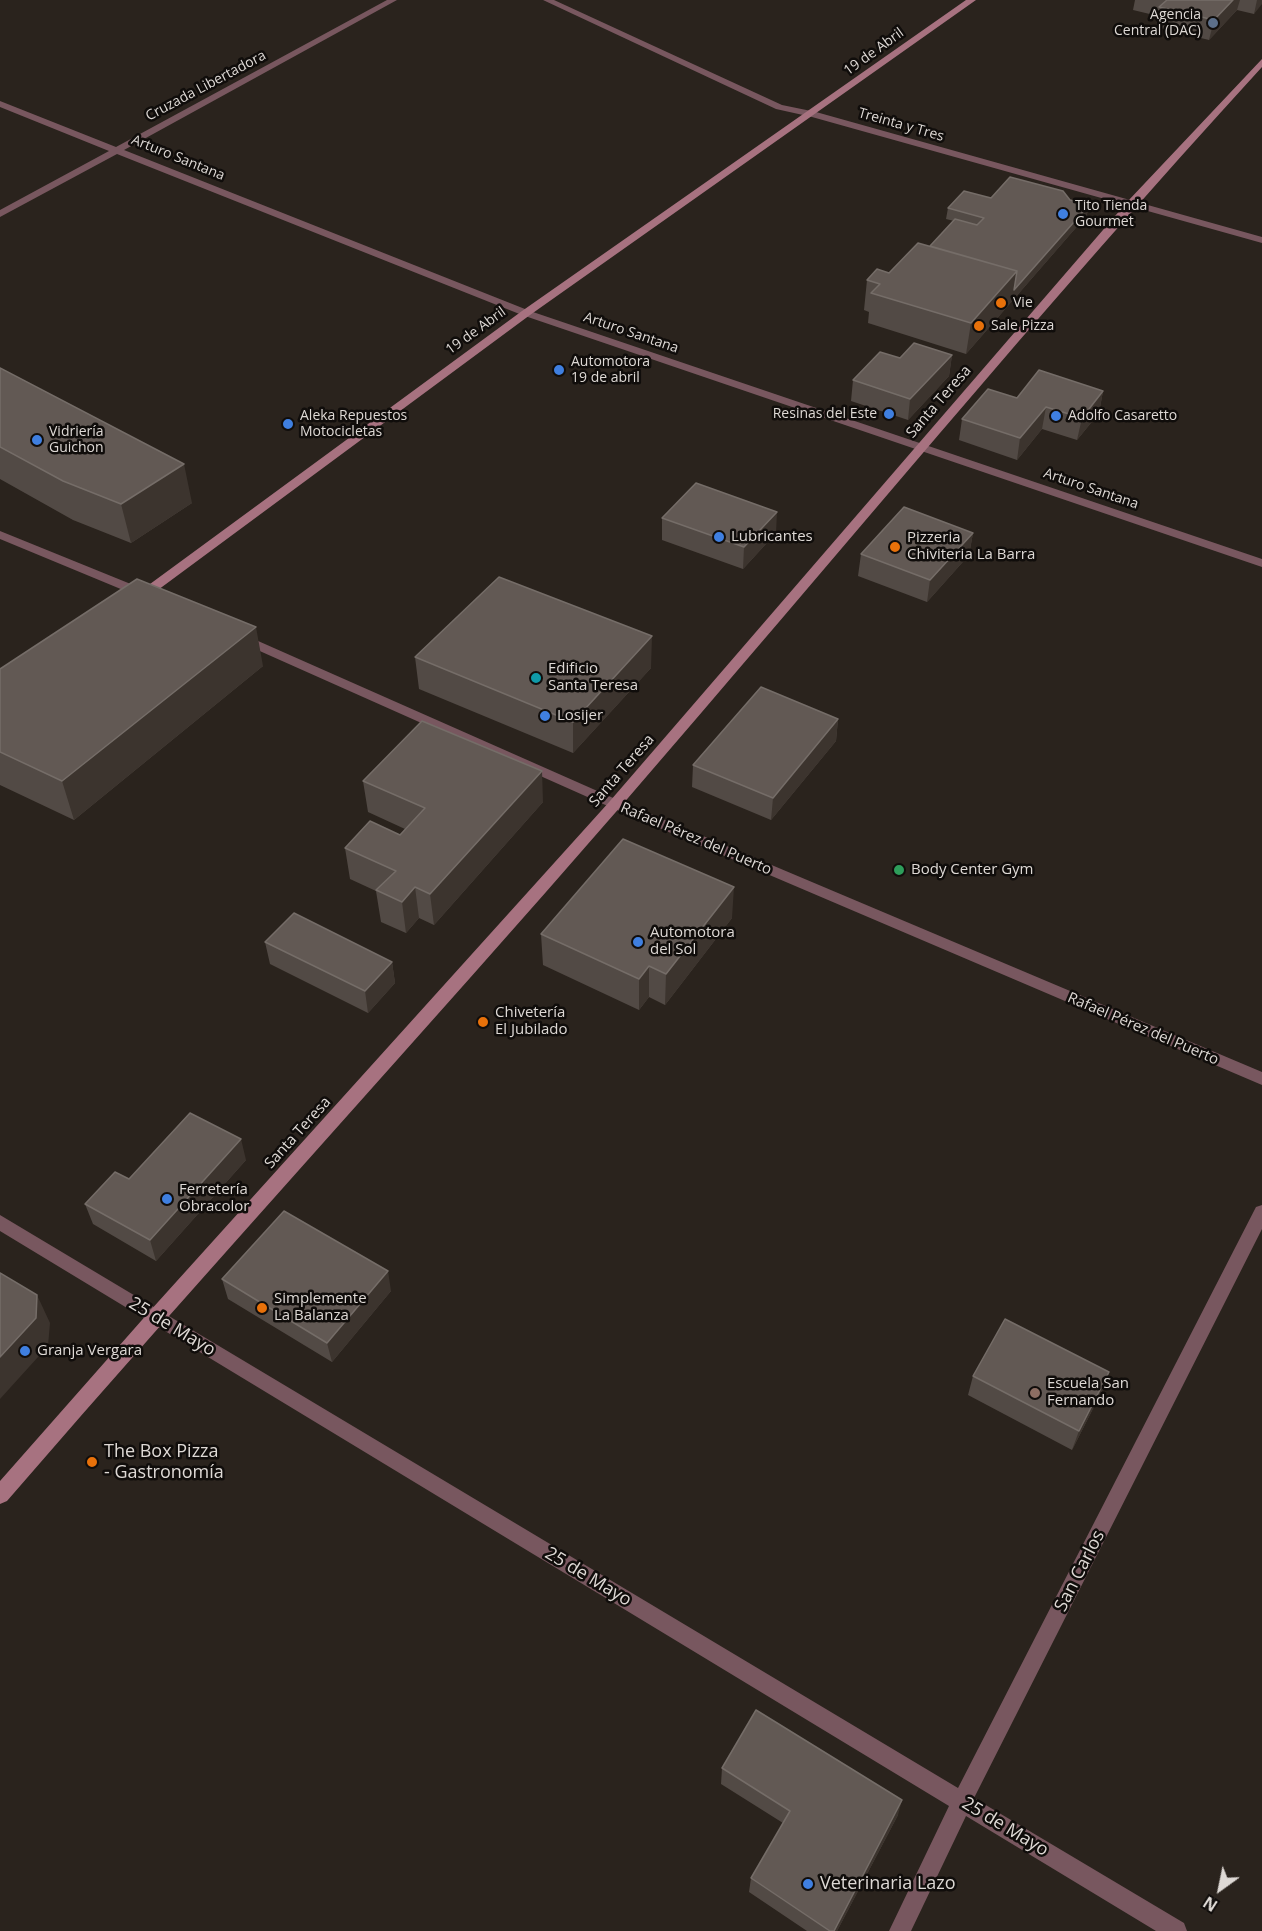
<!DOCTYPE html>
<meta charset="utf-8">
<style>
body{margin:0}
#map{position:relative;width:1262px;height:1931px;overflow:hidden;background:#2a231d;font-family:"Open Sans",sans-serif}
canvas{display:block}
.north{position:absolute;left:1190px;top:1859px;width:60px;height:60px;-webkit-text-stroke:4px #100d0b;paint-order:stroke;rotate:213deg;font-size:16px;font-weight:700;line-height:24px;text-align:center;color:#ded9d5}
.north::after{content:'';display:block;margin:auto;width:21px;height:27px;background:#ded9d5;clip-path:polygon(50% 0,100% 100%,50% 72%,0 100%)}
</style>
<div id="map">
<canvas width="1262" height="1931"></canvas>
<div class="north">N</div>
</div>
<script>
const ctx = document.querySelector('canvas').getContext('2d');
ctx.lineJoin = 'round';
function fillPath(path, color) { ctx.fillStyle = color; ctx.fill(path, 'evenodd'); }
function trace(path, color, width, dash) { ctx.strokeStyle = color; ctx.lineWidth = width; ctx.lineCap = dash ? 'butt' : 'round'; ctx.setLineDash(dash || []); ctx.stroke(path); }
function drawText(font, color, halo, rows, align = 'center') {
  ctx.font = font + ' "Open Sans",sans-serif'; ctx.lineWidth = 5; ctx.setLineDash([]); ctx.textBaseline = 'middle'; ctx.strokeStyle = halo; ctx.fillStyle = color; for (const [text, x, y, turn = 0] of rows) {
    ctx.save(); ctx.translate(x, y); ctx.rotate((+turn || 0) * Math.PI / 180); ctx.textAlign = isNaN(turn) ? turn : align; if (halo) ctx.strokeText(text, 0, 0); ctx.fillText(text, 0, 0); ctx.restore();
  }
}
const street = new Path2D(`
 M 387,0 L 397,0 L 124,150 L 530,311 L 1262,559 L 1262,567 L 522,315 L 117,154 L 0,217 L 0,210 L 109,151 L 0,107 L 0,101 L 116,147 Z
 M 543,0 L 554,0 L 782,105 L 816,112 L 1262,237 L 1262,243 L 812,117 L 776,109 Z
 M 0,531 L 148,591 L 150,594 L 144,598 L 140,597 L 0,539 Z
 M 240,633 L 620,801 L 1262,1072 L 1262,1085 L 610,807 L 235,640 L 234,637 Z
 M 1262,1205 L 1262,1229 L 974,1798 L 1184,1923 L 1187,1931 L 1156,1931 L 966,1816 L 911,1931 L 889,1931 L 949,1806 L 0,1231 L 0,1215 L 958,1788 L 1256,1207 Z`);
const secondary = new Path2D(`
 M 966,0 L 976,0 L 530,315 L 143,601 L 135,601 L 133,598 L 135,595 L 522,311 Z
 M 1262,59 L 1262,67 C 1042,307 835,559 622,805 C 419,1039 209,1267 7,1501 L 0,1504 L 0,1481 L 149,1312 L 610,801 L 1128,201 Z`);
const wall = new Path2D(`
 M 1135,0 L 1262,0 L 1254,14 L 1237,10 L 1209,40 L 1156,27 L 1158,16 L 1133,10 Z
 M 991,198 L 1070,200 L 1087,215 L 966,354 L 868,323 L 869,312 L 864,310 L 867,280 L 889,273 L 930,246 L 954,221 L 946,219 L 948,208 Z
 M 952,355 L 949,376 L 908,420 L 851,401 L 853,380 L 900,358 Z
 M 0,368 L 192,503 L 131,543 L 73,520 L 0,479 Z
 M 1103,391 L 1099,413 L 1077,440 L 1042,429 L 1017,460 L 959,440 L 962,419 L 1017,398 Z
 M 662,518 L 776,533 L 743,569 L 662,540 Z
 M 973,533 L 969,555 L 927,602 L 858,576 L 861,554 Z
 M 415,657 L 651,668 L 573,753 L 419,689 Z
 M 263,666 L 74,820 L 0,785 L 0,669 Z
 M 838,719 L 836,741 L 771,820 L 692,787 L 693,765 Z
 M 363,781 L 543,802 L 434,925 L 419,918 L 406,933 L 381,922 L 376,891 L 350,879 L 345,848 L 400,835 L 405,829 L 368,812 Z
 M 732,918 L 665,1005 L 649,997 L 639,1010 L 543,965 L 541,934 Z
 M 265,942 L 392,962 L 395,983 L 368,1013 L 270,964 Z
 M 246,1160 L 156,1261 L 93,1224 L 85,1204 L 129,1179 Z
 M 222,1279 L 391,1291 L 332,1362 L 228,1299 Z
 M 1109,1372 L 1102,1391 L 1072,1450 L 968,1395 L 973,1376 Z
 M 722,1768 L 898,1815 L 837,1931 L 807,1931 L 749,1892 L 751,1878 L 783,1823 L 721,1784 Z`);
const shadedWall = new Path2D(`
 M 1233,0 L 1240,0 L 1237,10 L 1209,40 L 1214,20 Z
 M 1257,0 L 1262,0 L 1262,4 L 1254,14 Z
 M 1089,205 L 1087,215 L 966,354 L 971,323 L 1017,271 Z
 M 952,355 L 949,376 L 908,420 L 910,399 Z
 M 1103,391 L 1099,413 L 1077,440 L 1082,418 Z
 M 1046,407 L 1042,429 L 1017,460 L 1020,438 Z
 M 184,464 L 192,503 L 131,543 L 121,504 Z
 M 777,512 L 776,533 L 743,569 L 744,547 Z
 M 973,533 L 969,555 L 927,602 L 930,580 Z
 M 256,627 L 263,666 L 74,820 L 62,781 Z
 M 652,636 L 651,668 L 573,753 L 573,722 Z
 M 838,719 L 836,741 L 771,820 L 773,798 Z
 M 542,771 L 543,802 L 434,925 L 430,894 Z
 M 415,887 L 419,918 L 406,933 L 402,902 Z
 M 734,887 L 732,918 L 665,1005 L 666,974 Z
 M 392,962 L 395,983 L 368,1013 L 365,991 Z
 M 649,966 L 649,997 L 639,1010 L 639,979 Z
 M 241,1139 L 246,1160 L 156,1261 L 150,1240 Z
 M 388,1271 L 391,1291 L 332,1362 L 327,1343 Z
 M 37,1295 L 50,1323 L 48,1346 L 0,1399 L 0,1357 Z
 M 1109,1372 L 1102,1391 L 1072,1450 L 1079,1431 Z
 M 902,1800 L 898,1815 L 837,1931 L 834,1931 Z`);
const building = new Path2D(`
 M 1167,0 L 1233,0 L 1214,20 L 1159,7 Z
 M 1010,177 L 1063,191 L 1070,200 L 1089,205 L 1014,290 L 1017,271 L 930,246 L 955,219 L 977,225 L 984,218 L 948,208 L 964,191 L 991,198 Z
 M 918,243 L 1017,271 L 971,323 L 871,293 L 880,284 L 867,280 L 877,269 L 889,273 Z
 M 914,343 L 952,355 L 910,399 L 853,380 L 880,352 L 900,358 Z
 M 0,368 L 184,464 L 121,504 L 63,481 L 0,447 Z
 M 1039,370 L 1103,391 L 1082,418 L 1046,407 L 1020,438 L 962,419 L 988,389 L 1017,398 Z
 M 696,483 L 777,512 L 744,547 L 662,518 Z
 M 904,507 L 973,533 L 930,580 L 861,554 Z
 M 499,577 L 652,636 L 573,722 L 415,657 Z
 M 137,579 L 256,627 L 62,781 L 0,752 L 0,669 Z
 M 761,687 L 838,719 L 773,798 L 693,765 Z
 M 422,721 L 542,771 L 430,894 L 415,887 L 402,902 L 376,890 L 396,871 L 345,848 L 370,821 L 400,835 L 425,808 L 363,781 Z
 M 623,839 L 734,887 L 666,974 L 649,966 L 639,979 L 541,934 Z
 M 294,913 L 392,962 L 365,991 L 265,942 Z
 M 190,1113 L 241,1139 L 150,1240 L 85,1204 L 115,1172 L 129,1179 Z
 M 284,1211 L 388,1271 L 327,1343 L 222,1279 Z
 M 0,1273 L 37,1295 L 36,1318 L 0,1357 Z
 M 1005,1319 L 1109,1372 L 1079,1431 L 973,1376 Z
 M 756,1710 L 902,1800 L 834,1931 L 830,1931 L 751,1878 L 790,1811 L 722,1768 Z`);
const markers = [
 [1213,23,6,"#5c6f8a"],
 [1063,214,6,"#3f7fe0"],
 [1001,303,6,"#e8710a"],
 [979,326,6,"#e8710a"],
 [559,370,6,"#3f7fe0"],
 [889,414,6,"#3f7fe0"],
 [1056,416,6,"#3f7fe0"],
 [288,424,6,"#3f7fe0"],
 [37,440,6,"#3f7fe0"],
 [719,537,6,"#3f7fe0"],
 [895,547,6,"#e8710a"],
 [536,678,6,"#0f9aa8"],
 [545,716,6,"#3f7fe0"],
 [899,870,6,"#2e9e5b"],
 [638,942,6,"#3f7fe0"],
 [483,1022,6,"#e8710a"],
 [167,1199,6,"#3f7fe0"],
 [262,1308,6,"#e8710a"],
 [25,1351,6,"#3f7fe0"],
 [1035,1393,6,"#8d6e63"],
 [92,1462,6,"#e8710a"],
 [808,1884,6,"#3f7fe0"]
];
const farPoinames = [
 ["Agencia",1201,15,"right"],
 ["Central (DAC)",1201,31,"right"],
 ["Tito Tienda",1075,206],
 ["Gourmet",1075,222],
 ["Vie",1013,303],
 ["Sale Pizza",991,326],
 ["Automotora",571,362],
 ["19 de abril",571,378],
 ["Resinas del Este",877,414,"right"],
 ["Aleka Repuestos",300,416],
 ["Motocicletas",300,432],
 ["Adolfo Casaretto",1068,416],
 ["Vidriería",49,432],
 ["Guichon",49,448]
];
const farStreetnames = [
 ["19 de Abril",874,52,-36],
 ["Cruzada Libertadora",206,86,-28],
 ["Treinta y Tres",901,125,16],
 ["Arturo Santana",178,158,22],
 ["19 de Abril",476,331,-36],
 ["Arturo Santana",631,333,19],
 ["Arturo Santana",1091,489,19]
];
const streetNames = [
 ["Santa Teresa",939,402,-49],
 ["Santa Teresa",622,771,-49],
 ["Rafael Pérez del Puerto",696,839,23],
 ["Rafael Pérez del Puerto",1143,1029,23],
 ["Santa Teresa",298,1133,-48]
];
const poiNames = [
 ["Lubricantes",731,537],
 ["Pizzeria",907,538],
 ["Chiviteria La Barra",907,555],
 ["Edificio",548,669],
 ["Santa Teresa",548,686],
 ["Losijer",557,716],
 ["Body Center Gym",911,870],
 ["Automotora",650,933],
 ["del Sol",650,950],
 ["Chivetería",495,1013],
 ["El Jubilado",495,1030],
 ["Ferretería",179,1190],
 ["Obracolor",179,1207],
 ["Simplemente",274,1299],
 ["La Balanza",274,1316],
 ["Granja Vergara",37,1351],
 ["Escuela San",1047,1384],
 ["Fernando",1047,1401]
];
const nearStreetnames = [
 ["25 de Mayo",172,1327,31],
 ["San Carlos",1080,1571,-63],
 ["25 de Mayo",588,1577,31],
 ["25 de Mayo",1005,1827,31]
];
const nearPoinames = [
 ["The Box Pizza",104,1452],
 ["- Gastronomía",104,1473],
 ["Veterinaria Lazo",820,1884]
];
fillPath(street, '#78575f');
fillPath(secondary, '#a77280');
fillPath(wall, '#524a45');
fillPath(shadedWall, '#3c342e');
fillPath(building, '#625954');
trace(building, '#756d68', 1.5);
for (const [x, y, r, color] of markers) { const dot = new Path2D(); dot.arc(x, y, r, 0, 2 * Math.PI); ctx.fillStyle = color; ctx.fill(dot); trace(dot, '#100d0b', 2); }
drawText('14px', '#ded9d5', '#100d0b', farPoinames, 'left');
drawText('14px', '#ded9d5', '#100d0b', farStreetnames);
drawText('15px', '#ded9d5', '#100d0b', streetNames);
drawText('15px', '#ded9d5', '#100d0b', poiNames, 'left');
drawText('18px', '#ded9d5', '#100d0b', nearStreetnames);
drawText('18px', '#ded9d5', '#100d0b', nearPoinames, 'left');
</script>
